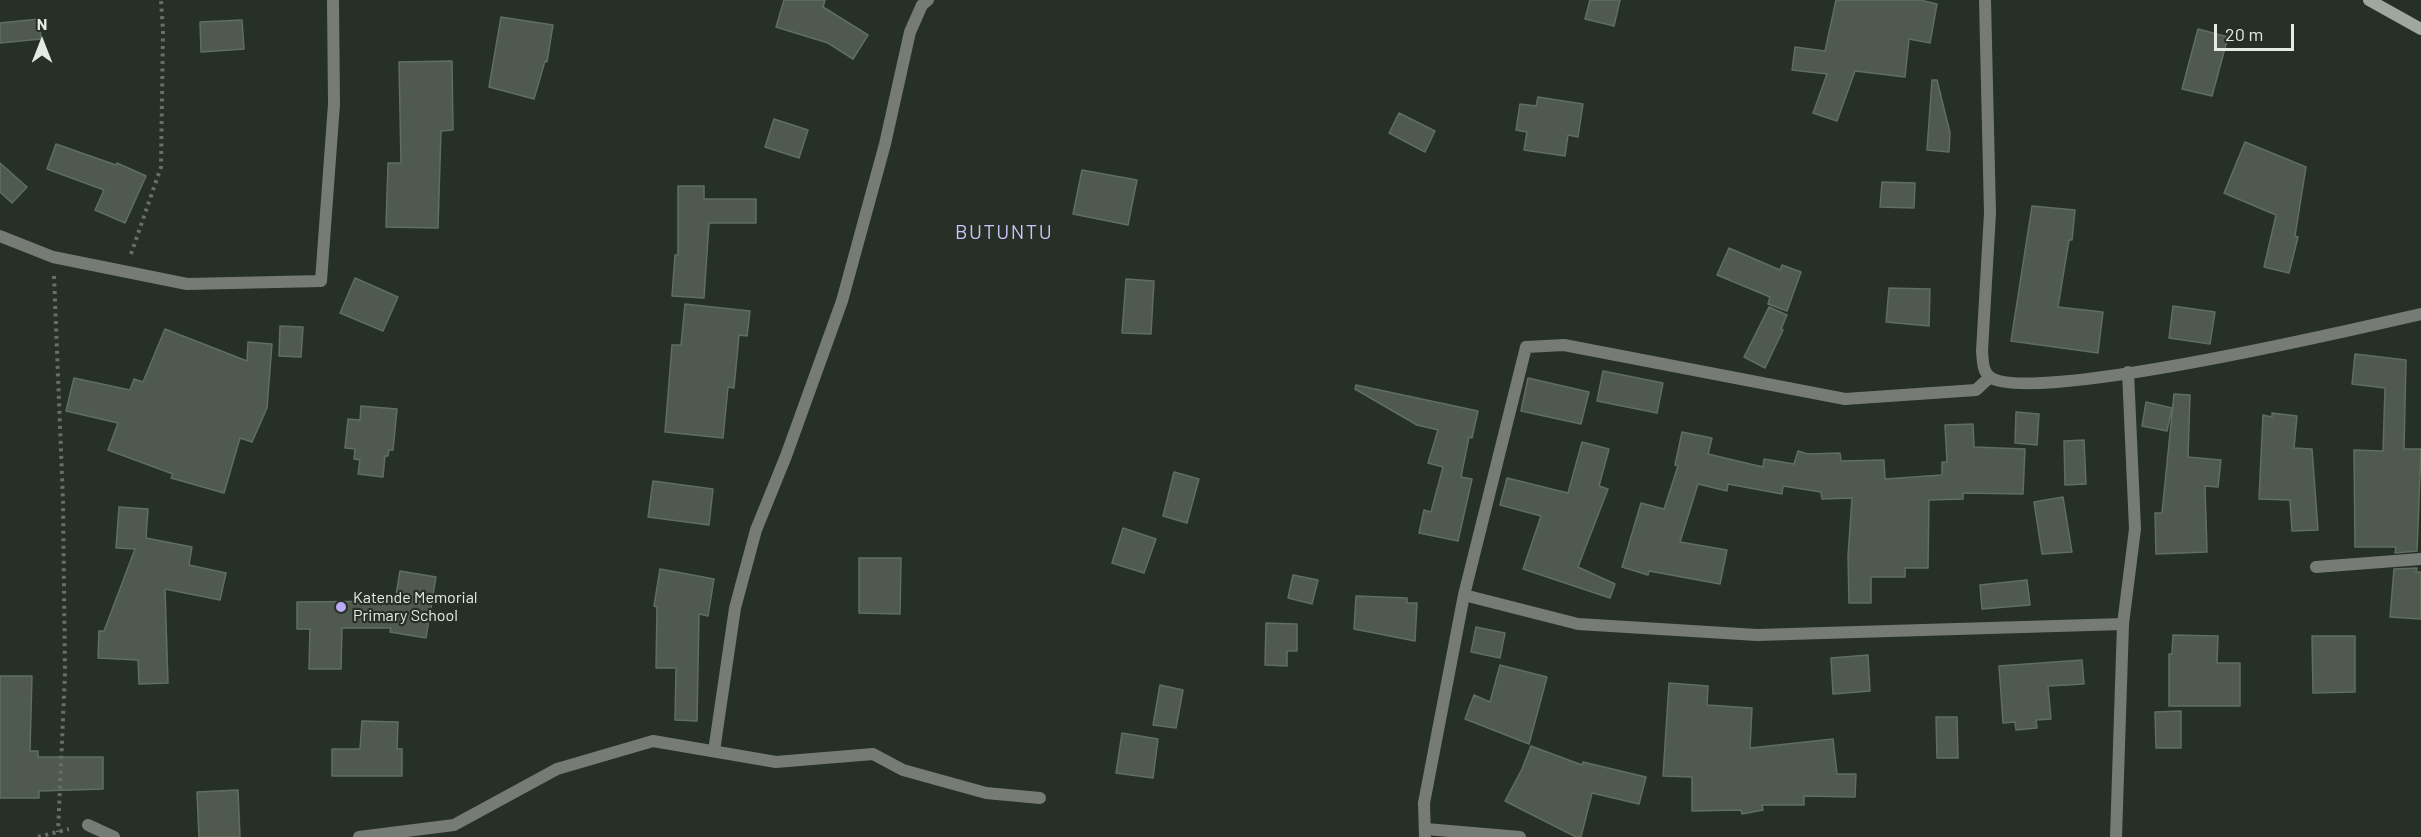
<!DOCTYPE html>
<style>
body{margin:0}
#map{position:relative;width:2421px;height:837px;overflow:hidden;background:#273027;font-family:Barlow,sans-serif}
canvas{display:block}
.north{position:absolute;left:12px;top:12px;width:60px;height:60px;-webkit-text-stroke:4px #273027;paint-order:stroke;rotate:0deg;font-size:16px;font-weight:700;line-height:24px;text-align:center;color:#e4eae4}
.north::after{content:'';display:block;margin:auto;width:21px;height:27px;background:#e4eae4;clip-path:polygon(50% 0,100% 100%,50% 72%,0 100%)}
.scale{position:absolute;left:2214px;top:24px;width:80px;height:27px;box-sizing:border-box;border:3px solid #e4eae4;border-top:0;padding-left:8px;font-size:18px;line-height:21px;white-space:nowrap;color:#e4eae4;-webkit-text-stroke:4px #273027;paint-order:stroke}
</style>
<div id="map">
<canvas width="2421" height="837"></canvas>
<div class="north">N</div>
<div class="scale">20 m</div>
</div>
<script>
const ctx = document.querySelector('canvas').getContext('2d');
ctx.lineJoin = 'round';
function fillPath(path, color) { ctx.fillStyle = color; ctx.fill(path, 'evenodd'); }
function trace(path, color, width, dash) { ctx.strokeStyle = color; ctx.lineWidth = width; ctx.lineCap = dash ? 'butt' : 'round'; ctx.setLineDash(dash || []); ctx.stroke(path); }
function drawText(font, color, halo, rows, align = 'center') {
  ctx.font = font + ' Barlow,sans-serif'; ctx.lineWidth = 4.5; ctx.setLineDash([]); ctx.textBaseline = 'middle'; ctx.strokeStyle = halo; ctx.fillStyle = color; for (const [text, x, y, turn = 0] of rows) {
    ctx.save(); ctx.translate(x, y); ctx.rotate((+turn || 0) * Math.PI / 180); ctx.textAlign = isNaN(turn) ? turn : align; if (halo) ctx.strokeText(text, 0, 0); ctx.fillText(text, 0, 0); ctx.restore();
  }
}
const building = new Path2D(`
 M 784,0 L 825,0 L 823,7 L 868,35 L 853,59 L 828,43 L 776,27 Z
 M 1590,0 L 1620,0 L 1614,26 L 1585,19 Z
 M 1836,0 L 1920,0 L 1937,4 L 1930,43 L 1909,39 L 1905,77 L 1855,71 L 1837,121 L 1813,113 L 1827,74 L 1792,70 L 1795,47 L 1825,51 Z
 M 501,17 L 553,25 L 547,62 L 545,61 L 534,99 L 489,87 Z
 M 39,19 L 41,39 L 0,43 L 0,23 Z
 M 242,20 L 244,49 L 201,52 L 200,22 Z
 M 2198,29 L 2228,37 L 2212,96 L 2182,89 Z
 M 452,61 L 453,130 L 441,131 L 438,228 L 386,227 L 388,163 L 401,163 L 399,62 Z
 M 1932,80 L 1937,80 L 1950,133 L 1949,152 L 1927,150 Z
 M 1538,97 L 1583,104 L 1578,137 L 1568,135 L 1565,156 L 1524,150 L 1527,132 L 1516,130 L 1520,104 L 1536,106 Z
 M 1399,113 L 1435,131 L 1425,152 L 1389,133 Z
 M 774,119 L 808,130 L 799,158 L 765,147 Z
 M 2245,142 L 2306,167 L 2295,236 L 2298,237 L 2289,273 L 2264,267 L 2276,215 L 2224,193 Z
 M 56,144 L 116,165 L 117,163 L 146,176 L 125,223 L 95,210 L 104,190 L 47,169 Z
 M 0,163 L 27,187 L 12,203 L 0,192 Z
 M 1082,170 L 1137,180 L 1128,225 L 1073,214 Z
 M 1882,182 L 1915,183 L 1914,208 L 1880,207 Z
 M 678,186 L 704,186 L 704,199 L 756,199 L 756,223 L 709,223 L 704,298 L 672,296 L 675,255 L 678,255 Z
 M 2032,206 L 2075,210 L 2072,240 L 2069,240 L 2058,307 L 2103,312 L 2098,353 L 2011,341 Z
 M 1729,248 L 1780,270 L 1782,265 L 1801,272 L 1787,311 L 1768,304 L 1770,297 L 1717,275 Z
 M 355,278 L 398,297 L 383,331 L 340,313 Z
 M 1126,279 L 1154,281 L 1151,334 L 1122,333 Z
 M 1889,288 L 1930,289 L 1929,326 L 1886,322 Z
 M 685,304 L 750,311 L 747,336 L 739,335 L 734,388 L 728,387 L 723,438 L 665,432 L 672,345 L 681,345 Z
 M 2173,306 L 2215,312 L 2210,344 L 2169,338 Z
 M 1769,307 L 1787,315 L 1781,329 L 1783,330 L 1765,368 L 1744,357 Z
 M 280,326 L 303,327 L 301,357 L 279,356 Z
 M 165,329 L 247,361 L 248,342 L 272,344 L 267,408 L 252,442 L 240,438 L 224,493 L 171,478 L 173,474 L 108,450 L 118,423 L 66,411 L 74,378 L 130,390 L 134,379 L 143,382 Z
 M 2355,354 L 2406,360 L 2404,449 L 2421,449 L 2417,551 L 2395,553 L 2396,547 L 2355,547 L 2354,450 L 2383,451 L 2385,388 L 2352,384 Z
 M 1603,371 L 1663,383 L 1657,413 L 1597,401 Z
 M 1528,378 L 1589,392 L 1581,424 L 1521,411 Z
 M 1356,385 L 1478,411 L 1472,438 L 1469,437 L 1461,477 L 1472,479 L 1458,541 L 1419,533 L 1424,510 L 1431,512 L 1443,467 L 1428,463 L 1438,430 L 1417,425 L 1355,389 Z
 M 2174,394 L 2190,395 L 2188,457 L 2221,460 L 2218,487 L 2205,486 L 2207,552 L 2156,554 L 2155,513 L 2162,513 Z
 M 2146,402 L 2172,408 L 2167,431 L 2142,426 Z
 M 361,406 L 397,409 L 393,450 L 389,450 L 388,456 L 385,456 L 383,477 L 358,474 L 360,460 L 354,459 L 355,449 L 345,448 L 348,419 L 360,420 Z
 M 2016,412 L 2039,414 L 2037,445 L 2015,443 Z
 M 2272,413 L 2297,416 L 2294,448 L 2312,449 L 2318,530 L 2292,531 L 2290,500 L 2259,499 L 2263,415 L 2272,417 Z
 M 1973,424 L 1974,447 L 2025,449 L 2023,494 L 1963,493 L 1963,499 L 1929,500 L 1928,568 L 1905,568 L 1905,577 L 1871,577 L 1871,603 L 1849,603 L 1848,556 L 1852,498 L 1822,499 L 1821,492 L 1783,486 L 1782,494 L 1728,484 L 1727,491 L 1698,484 L 1680,542 L 1727,550 L 1720,584 L 1649,571 L 1648,575 L 1622,567 L 1641,503 L 1664,509 L 1678,466 L 1675,465 L 1682,432 L 1712,438 L 1708,454 L 1763,467 L 1764,459 L 1794,464 L 1798,451 L 1808,454 L 1840,453 L 1841,461 L 1884,460 L 1885,479 L 1942,475 L 1942,462 L 1947,462 L 1945,425 Z
 M 2084,440 L 2086,484 L 2065,485 L 2064,441 Z
 M 1582,442 L 1609,449 L 1599,486 L 1608,489 L 1578,567 L 1615,584 L 1610,598 L 1523,569 L 1541,516 L 1500,505 L 1507,478 L 1568,493 Z
 M 1174,472 L 1199,479 L 1187,523 L 1163,516 Z
 M 653,481 L 713,489 L 709,525 L 648,517 Z
 M 2063,497 L 2072,552 L 2042,554 L 2034,502 Z
 M 119,507 L 148,509 L 146,538 L 192,547 L 189,565 L 226,573 L 220,600 L 165,589 L 168,683 L 139,684 L 138,660 L 98,658 L 99,631 L 104,631 L 135,549 L 116,548 Z
 M 1123,528 L 1156,539 L 1144,573 L 1112,563 Z
 M 859,558 L 901,558 L 900,614 L 859,613 Z
 M 2417,568 L 2416,572 L 2421,572 L 2421,619 L 2390,617 L 2394,569 Z
 M 660,569 L 714,579 L 708,616 L 699,614 L 697,721 L 675,720 L 676,668 L 656,668 L 657,607 L 654,606 Z
 M 400,571 L 436,577 L 426,638 L 390,632 L 391,628 L 342,628 L 341,669 L 309,669 L 310,629 L 297,629 L 297,602 L 395,601 Z
 M 1293,575 L 1318,580 L 1312,604 L 1288,598 Z
 M 2027,580 L 2030,605 L 1982,609 L 1980,585 Z
 M 1356,596 L 1407,598 L 1407,603 L 1417,603 L 1415,641 L 1354,629 Z
 M 1266,623 L 1297,624 L 1297,651 L 1287,651 L 1287,666 L 1265,665 Z
 M 1476,627 L 1505,633 L 1500,658 L 1471,652 Z
 M 2173,635 L 2218,636 L 2217,663 L 2240,663 L 2240,706 L 2169,706 L 2169,654 L 2172,654 Z
 M 2312,636 L 2355,636 L 2355,692 L 2313,693 Z
 M 1868,655 L 1870,691 L 1833,694 L 1831,658 Z
 M 2082,660 L 2084,684 L 2048,686 L 2051,719 L 2036,720 L 2037,728 L 2016,730 L 2015,722 L 2003,723 L 1999,666 Z
 M 1500,665 L 1547,677 L 1529,744 L 1465,719 L 1474,695 L 1490,702 Z
 M 0,676 L 32,676 L 30,751 L 38,751 L 38,757 L 103,757 L 103,789 L 39,791 L 39,798 L 0,798 Z
 M 1669,683 L 1708,686 L 1707,705 L 1752,708 L 1750,748 L 1833,739 L 1837,774 L 1856,774 L 1855,797 L 1804,796 L 1804,805 L 1762,805 L 1763,810 L 1742,814 L 1741,810 L 1692,811 L 1692,777 L 1663,776 Z
 M 1160,685 L 1183,690 L 1176,728 L 1153,725 Z
 M 2181,711 L 2181,748 L 2156,748 L 2155,712 Z
 M 1936,717 L 1957,717 L 1958,758 L 1937,758 Z
 M 362,721 L 398,722 L 397,749 L 402,749 L 402,776 L 332,776 L 332,749 L 360,749 Z
 M 1122,733 L 1158,739 L 1153,778 L 1116,773 Z
 M 1531,746 L 1582,765 L 1583,762 L 1646,777 L 1639,804 L 1592,793 L 1581,837 L 1576,837 L 1505,801 L 1522,769 Z
 M 238,790 L 240,837 L 199,837 L 197,792 Z`);
const path = new Path2D(`
 M 131,254 L 161,167 L 163,31 L 161,0
 M 54,276 L 63,501 L 65,673 L 58,832
 M 38,837 L 69,829`);
const street = new Path2D(`
 M 1985,0 L 1990,213 L 1982,351 C 1983,360 1982,371 1990,377 C 2028,406 2360,328 2421,314
 M 0,236 L 53,257 L 187,284 L 321,281 L 334,104 L 333,0
 M 2316,567 L 2421,559
 M 1464,595 L 1578,624 L 1757,635 L 2123,624
 M 714,751 L 735,608 L 756,530 L 786,456 L 842,301 L 885,144 L 910,32 L 922,5 L 928,0
 M 88,825 L 114,837
 M 1426,829 L 1520,837
 M 359,837 L 454,825 L 557,769 L 653,741 L 776,762 L 873,754 L 903,770 L 986,793 L 1040,798
 M 1425,837 L 1424,803 L 1464,595 L 1526,347 L 1564,345 L 1845,399 L 1976,390 L 1990,377
 M 2116,837 L 2123,624 L 2135,529 L 2128,372`);
const secondary = new Path2D(`
 M 2369,0 L 2421,29`);
const markers = [
 [341,607,6,"#bcaaf5"]
];
const poiNames = [
 ["Katende Memorial",353,598],
 ["Primary School",353,616]
];
const quarterNames = [
 ["BUTUNTU",1004,232]
];
fillPath(building, '#4f594e');
trace(building, '#626d62', 1.5);
trace(path, '#676f67', 4, [3, 4.5]);
trace(street, '#767b76', 12);
trace(secondary, '#9fa79f', 12);
for (const [x, y, r, color] of markers) { const dot = new Path2D(); dot.arc(x, y, r, 0, 2 * Math.PI); ctx.fillStyle = color; ctx.fill(dot); trace(dot, '#273027', 2); }
drawText('16px', '#e4eae4', '#273027', poiNames, 'left');
ctx.letterSpacing = '1.5px';
drawText('20px', '#cfc2fb', '#273027', quarterNames);
ctx.letterSpacing = '0px';
</script>
